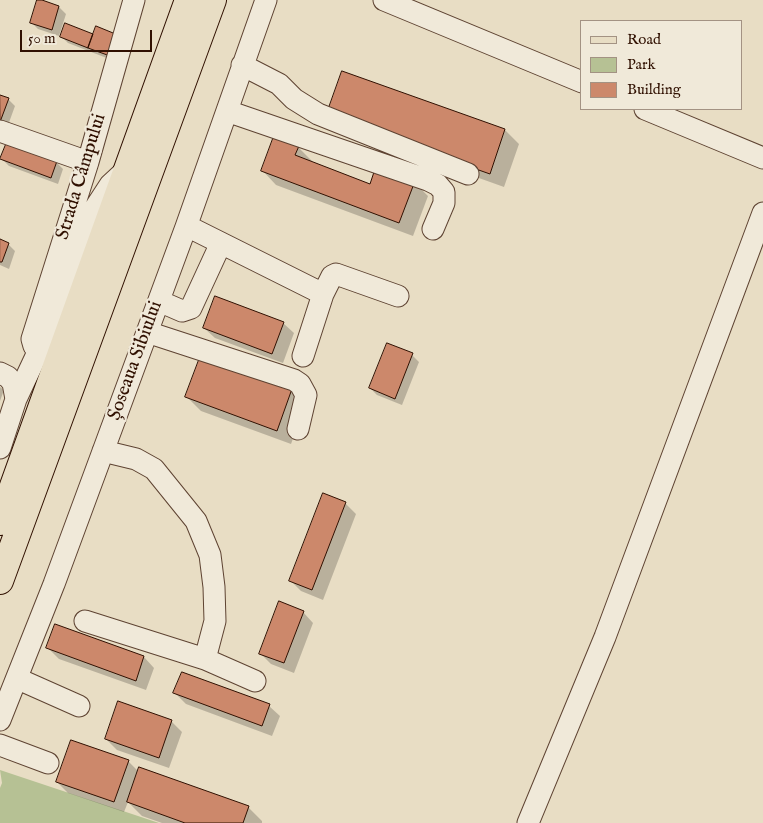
<!DOCTYPE html>
<meta charset="utf-8">
<style>
body{margin:0}
#map{position:relative;width:763px;height:823px;overflow:hidden;background:#e8ddc4;font-family:"IM FELL English",serif}
canvas{display:block}
.legend{position:absolute;left:580px;top:20px;width:162px;height:90px;box-sizing:border-box;background:#f0e9d9;border:1px solid #a39283;margin:0;padding:6px 9px;list-style:none;font-size:15px;color:#301001}
.legend li{display:flex;align-items:center;gap:10px;height:25px}
.legend b{width:25px;border:1px solid #a39283}
.scale{position:absolute;left:20px;top:30px;width:132px;height:22px;box-sizing:border-box;border:2px solid #301001;border-top:0;padding-left:6px;font-size:15px;line-height:18px;white-space:nowrap;color:#301001;-webkit-text-stroke:4px #f0e9d9;paint-order:stroke}
</style>
<div id="map">
<canvas width="763" height="823"></canvas>
<ul class="legend">
<li><b style="height:6px;background:#e8ddc4"></b>Road</li>
<li><b style="height:14px;background:#b6c194"></b>Park</li>
<li><b style="height:14px;background:#cc886b"></b>Building</li>
</ul>
<div class="scale">50 m</div>
</div>
<script>
const ctx = document.querySelector('canvas').getContext('2d');
ctx.lineJoin = 'round';
function fillPath(path, color) { ctx.fillStyle = color; ctx.fill(path, 'evenodd'); }
function trace(path, color, width, dash) { ctx.strokeStyle = color; ctx.lineWidth = width; ctx.lineCap = dash ? 'butt' : 'round'; ctx.setLineDash(dash || []); ctx.stroke(path); }
function drawText(font, color, halo, rows, align = 'center') {
  ctx.font = font + ' "IM FELL English",serif'; ctx.lineWidth = 4.5; ctx.setLineDash([]); ctx.textBaseline = 'middle'; ctx.strokeStyle = halo; ctx.fillStyle = color; for (const [text, x, y, turn = 0] of rows) {
    ctx.save(); ctx.translate(x, y); ctx.rotate((+turn || 0) * Math.PI / 180); ctx.textAlign = isNaN(turn) ? turn : align; if (halo) ctx.strokeText(text, 0, 0); ctx.fillText(text, 0, 0); ctx.restore();
  }
}
const green = new Path2D(`
 M 0,770 L 159,823 L 0,823 L 0,788 L 2,783 Z`);
const shadow = new Path2D(`
 M 39,0 L 59,7 L 66,14 L 59,36 L 38,29 L 31,22 Z
 M 66,25 L 94,36 L 117,62 L 68,43 L 61,36 Z
 M 343,73 L 505,130 L 519,144 L 504,187 L 342,129 Z
 M 0,96 L 8,99 L 15,106 L 7,128 L 0,126 Z
 M 298,147 L 312,161 L 311,163 L 370,185 L 414,182 L 428,196 L 413,236 L 276,185 L 262,170 Z
 M 2,159 L 56,162 L 63,169 L 58,184 L 9,166 Z
 M 0,241 L 8,244 L 15,251 L 9,269 L 0,265 Z
 M 283,323 L 294,333 L 283,363 L 215,338 L 204,328 Z
 M 412,355 L 419,362 L 402,405 L 377,395 L 370,388 Z
 M 0,387 L 4,390 L 0,401 Z
 M 293,387 L 307,401 L 291,444 L 201,411 L 187,397 Z
 M 345,503 L 356,514 L 323,600 L 301,591 L 291,581 Z
 M 303,612 L 313,623 L 294,673 L 271,664 L 260,653 Z
 M 56,625 L 144,657 L 154,668 L 146,690 L 59,659 L 48,648 Z
 M 175,693 L 269,706 L 280,716 L 272,736 L 186,704 Z
 M 171,721 L 182,732 L 169,768 L 117,750 L 106,739 Z
 M 128,761 L 139,772 L 248,807 L 262,821 L 262,823 L 162,823 L 142,816 L 128,802 L 124,812 L 68,793 L 57,782 Z`);
const building = new Path2D(`
 M 37,0 L 42,0 L 59,6 L 52,30 L 30,23 Z
 M 65,23 L 93,34 L 88,48 L 60,37 Z
 M 96,26 L 118,35 L 110,56 L 88,48 Z
 M 342,71 L 505,129 L 490,174 L 326,116 Z
 M 0,95 L 9,98 L 0,122 Z
 M 274,136 L 299,146 L 295,155 L 370,184 L 376,166 L 415,181 L 399,223 L 261,171 Z
 M 7,142 L 57,161 L 51,178 L 0,159 Z
 M 0,239 L 9,243 L 2,262 L 0,262 Z
 M 215,296 L 284,322 L 272,354 L 203,328 Z
 M 387,343 L 413,353 L 395,399 L 369,388 Z
 M 202,352 L 293,386 L 277,431 L 185,397 Z
 M 323,493 L 346,502 L 312,590 L 289,581 Z
 M 279,601 L 304,611 L 284,663 L 259,654 Z
 M 55,624 L 144,656 L 136,681 L 46,648 Z
 M 182,672 L 270,704 L 262,726 L 173,693 Z
 M 118,701 L 172,720 L 159,758 L 105,739 Z
 M 71,740 L 129,760 L 114,802 L 56,782 Z
 M 139,767 L 249,806 L 243,823 L 185,823 L 127,802 Z`);
const minor = new Path2D(`
 M 384,0 L 582,82
 M 242,65 L 279,84 L 294,99 L 318,114 L 468,174
 M 645,109 L 763,158
 M 227,111 L 428,180 L 438,185 L 444,192 L 444,203 L 433,229
 M 0,131 L 88,162
 M 186,227 L 195,230 L 323,294
 M 159,301 L 182,311 L 191,308 L 221,243
 M 147,332 L 294,380 L 300,384 L 306,395 L 298,429
 M 39,350 L 34,346 L 32,339 L 88,162 L 134,0
 M 303,356 L 323,294 L 332,276 L 336,274 L 398,296
 M 0,373 L 8,377 L 13,383 L 16,399 L 0,448
 M 16,399 L 39,350 L 95,208 L 110,185 L 124,172
 M 85,621 L 205,659 L 215,621 L 214,587 L 210,555 L 196,521 L 154,469 L 136,459 L 103,451
 M 205,659 L 255,681
 M 16,680 L 25,682 L 79,706
 M 0,720 L 54,584 L 186,227 L 266,0
 M 0,745 L 48,763
 M 528,823 L 605,637 L 763,213`);
const major = new Path2D(`
 M 0,522 L 188,0
 M 0,581 L 213,0`);
const streetNames = [
 ["Strada Câmpului",82,177,-73],
 ["Șoseaua Sibiului",136,361,-70]
];
fillPath(green, '#b6c194');
fillPath(shadow, '#0003');
fillPath(building, '#cc886b');
trace(building, '#301001', 1);
trace(minor, '#5e4332', 23);
trace(major, '#301001', 28);
trace(minor, '#f0e9d9', 21);
trace(major, '#e8ddc4', 26);
drawText('19px', '#301001', '#f0e9d9', streetNames);
</script>
